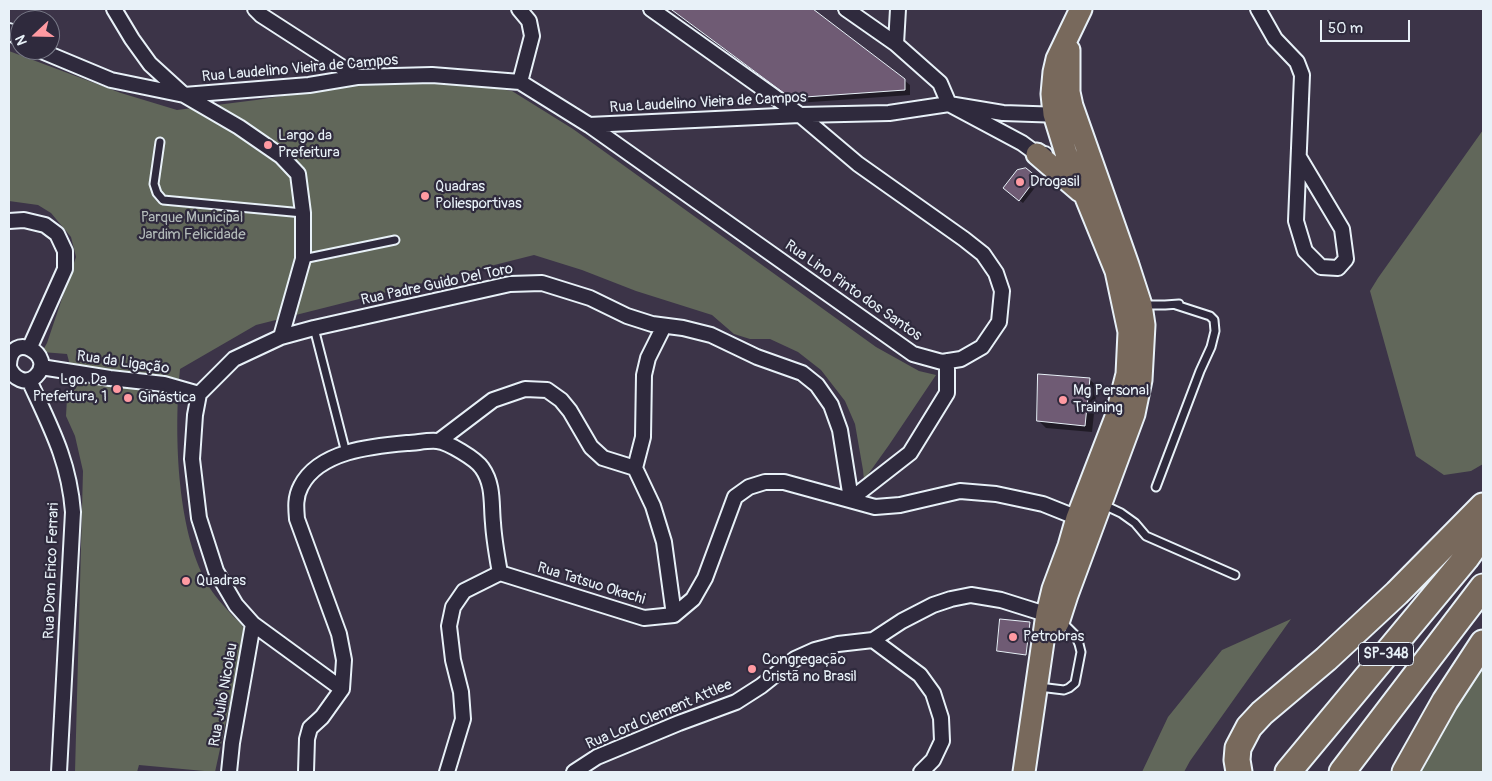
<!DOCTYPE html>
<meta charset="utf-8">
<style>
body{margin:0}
#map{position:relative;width:1492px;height:781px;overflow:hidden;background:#3c3448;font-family:Pangolin,sans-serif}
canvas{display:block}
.frame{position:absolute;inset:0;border:10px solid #e8f1f8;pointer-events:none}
.north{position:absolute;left:10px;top:10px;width:50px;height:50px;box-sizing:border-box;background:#2f2a3d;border:1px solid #797a88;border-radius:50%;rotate:249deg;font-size:14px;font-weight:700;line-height:20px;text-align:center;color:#e8f1f8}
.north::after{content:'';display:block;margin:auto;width:18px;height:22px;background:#ff9aa2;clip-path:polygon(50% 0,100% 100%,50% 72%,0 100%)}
.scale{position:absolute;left:1320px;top:20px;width:90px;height:22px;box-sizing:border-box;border:2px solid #e8f1f8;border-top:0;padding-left:6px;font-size:15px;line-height:18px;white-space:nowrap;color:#e8f1f8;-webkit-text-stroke:4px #2f2a3d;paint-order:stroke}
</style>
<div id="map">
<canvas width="1492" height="781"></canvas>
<div class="frame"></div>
<div class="north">N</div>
<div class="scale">50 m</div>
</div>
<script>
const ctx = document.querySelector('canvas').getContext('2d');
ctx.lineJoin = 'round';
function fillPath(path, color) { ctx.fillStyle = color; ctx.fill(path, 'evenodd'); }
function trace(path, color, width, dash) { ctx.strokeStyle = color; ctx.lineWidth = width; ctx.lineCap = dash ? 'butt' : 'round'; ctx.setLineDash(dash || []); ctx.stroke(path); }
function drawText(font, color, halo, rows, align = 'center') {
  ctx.font = font + ' Pangolin,sans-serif'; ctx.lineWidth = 4.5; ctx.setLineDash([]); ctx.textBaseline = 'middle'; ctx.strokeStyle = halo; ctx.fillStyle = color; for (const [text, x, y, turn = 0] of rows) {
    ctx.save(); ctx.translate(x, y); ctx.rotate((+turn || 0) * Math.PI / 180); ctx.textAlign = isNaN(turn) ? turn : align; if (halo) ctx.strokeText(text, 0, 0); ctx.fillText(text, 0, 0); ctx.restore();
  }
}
const green = new Path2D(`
 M 9,51 L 121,93 L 177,110 L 256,100 L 380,81 L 462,83 L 512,91 L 573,129 L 876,347 L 919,371 L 936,375 L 889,445 L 864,480 L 863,470 L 855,424 L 845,401 L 821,370 L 798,352 L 770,339 L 750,339 L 734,334 L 712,315 L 636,291 L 582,270 L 534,255 L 256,325 L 180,369 C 174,429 176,529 207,583 C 213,595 224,606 233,616 C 236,619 241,623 243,627 C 244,628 245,633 245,634 L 215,772 L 139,765 L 137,772 L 75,772 L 83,471 L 75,436 L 66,416 L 67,398 L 76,388 L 67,354 L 42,352 L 47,343 L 76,257 L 71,237 L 51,213 L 38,205 L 9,201 Z
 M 1483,130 L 1483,464 L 1471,471 L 1444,475 L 1416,456 L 1370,291 L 1378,278 Z
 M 1291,619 L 1190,761 L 1184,772 L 1142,772 L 1168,717 L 1222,650 Z
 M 1483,660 L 1483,772 L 1419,772 L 1441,731 Z`);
const shadow = new Path2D(`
 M 672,9 L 810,9 L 904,80 L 910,85 L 910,95 L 797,103 Z
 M 1026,169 L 1040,181 L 1023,203 L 1008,191 Z
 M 1089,379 L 1097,386 L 1092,432 L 1046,428 L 1039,421 Z
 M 1029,623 L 1030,624 L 1027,655 L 999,652 L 998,651 Z`);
const building = new Path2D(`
 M 671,9 L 813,9 L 905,79 L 905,90 L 791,98 Z
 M 1026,168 L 1037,177 L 1019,201 L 1003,188 L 1017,170 Z
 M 1038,374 L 1090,378 L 1085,426 L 1037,421 Z
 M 1000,619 L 1030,622 L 1026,655 L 997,651 Z`);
const service = new Path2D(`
 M 160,142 L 154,184 L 157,193 L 163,200 L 303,213
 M 303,259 L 395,240
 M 1142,305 L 1165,305 L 1179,304
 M 314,328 L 346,453
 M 1156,487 L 1200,371 L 1211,347 L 1215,331 L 1214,320 L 1210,316 L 1176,305
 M 1104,505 L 1121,513 L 1135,523 L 1146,536 L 1235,575
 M 1039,687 L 1064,690 L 1069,688 L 1075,683 L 1081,652 L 1079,644 L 1075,635 L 1062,622`);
const minor = new Path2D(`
 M 114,9 L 132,39 L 150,64 L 184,95 L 239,127 L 281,156 L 298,174 L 303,213 L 303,259 L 281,337
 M 255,9 L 261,15 L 357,77
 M 519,9 L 529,21 L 532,36 L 520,82
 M 846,9 L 896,44 L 940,83 L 949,104 L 1022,143 L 1037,154 L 1045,154
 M 1258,9 L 1275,39 L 1297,62 L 1302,75 L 1296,221 L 1305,251 L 1321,267 L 1338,268 L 1346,259 L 1342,229 L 1299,157
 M 9,31 L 20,39
 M 896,44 L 898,9
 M 39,50 L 111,80 L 184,95 L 309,85 L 357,77 L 432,75 L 520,82 L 589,125 L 800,115 L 889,113 L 949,104 L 1003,113 L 1062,115
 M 589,125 L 913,354 L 942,362 L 961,359 L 982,347 L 999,322 L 1002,291 L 996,273 L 983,254 L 964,239 L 858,164 L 800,115 L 651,9
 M 9,221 L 24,220 L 45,225 L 57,234 L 65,251 L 65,269 L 30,347
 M 9,365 C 10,329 57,355 36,376 C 26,386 13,378 9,367
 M 41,367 L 110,378 L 164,384 L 199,394
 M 29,380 C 50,426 69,460 73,512 L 59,772
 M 439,441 L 493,400 L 525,389 L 547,390 L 561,400 L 570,411 L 591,447 L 603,458 L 635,468
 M 635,468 L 653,506 L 664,542 L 674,615
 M 635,468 L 643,437 L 644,375 L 648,358 L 664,326
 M 851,499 L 910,453 L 947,393 L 947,361
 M 873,640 L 920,675 L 933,693 L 941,718 L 942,741 L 933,760 L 921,772
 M 342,689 L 253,624 L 236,605 L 216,571 L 199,518 L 192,459 L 195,415 L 199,394 L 234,359 L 281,337 L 314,328 L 510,284 L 542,283 L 590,298 L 627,316 L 652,324 L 683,328 L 711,335 L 757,357 L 802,373 L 817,385 L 831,405 L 840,430 L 851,499
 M 229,772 L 232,743 L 253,624
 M 306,772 L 307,739 L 310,728 L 322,717 L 342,689 L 344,660 L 339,634 L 297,519 C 296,508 295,497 301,486 C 319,451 372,446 407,443 C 416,443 427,440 437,441 C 448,442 476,459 482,468 C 494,485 491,504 493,523 C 494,540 497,556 500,573
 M 447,772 L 463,719 L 461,692 L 453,660 L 449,626 L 453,607 L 464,591 L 500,573 L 644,618 L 674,615 L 693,599 L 705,578 L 735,497 L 749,487 L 765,482 L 784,482 L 875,507 L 900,505 L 960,491 L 996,494 L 1043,504 L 1083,520
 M 574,772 L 597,757 L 679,723 L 736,702 L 761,686 L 795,659 L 815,650 L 838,644 L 873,640 L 902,621 L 933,605 L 951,599 L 971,595 L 1001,600 L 1055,617`);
const primary = new Path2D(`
 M 1037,154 L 1080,191
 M 1058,623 L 1067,595 L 1134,414 L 1141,380 L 1144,325 L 1141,305 L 1128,265 L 1072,106 L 1069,92 L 1069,50
 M 1024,772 L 1047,614 L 1053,589 L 1069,546 L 1077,518 L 1116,417 L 1127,374 L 1129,332 L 1116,271 L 1085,195 L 1066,153 L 1054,114 L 1052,94 L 1054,72 L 1057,59 L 1081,9`);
const motorway = new Path2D(`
 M 1239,772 L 1237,760 L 1238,748 L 1249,727 L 1262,713 L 1326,659 L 1397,593 L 1483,506
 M 1288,772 L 1466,558 L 1483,534
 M 1342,772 L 1483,587
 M 1405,772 L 1445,701 L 1483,643`);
const markers = [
 [268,145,5,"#ff9aa2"],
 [1020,182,5,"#ff9aa2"],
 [425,196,5,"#ff9aa2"],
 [117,389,5,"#ff9aa2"],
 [128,398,5,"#ff9aa2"],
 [1063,400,5,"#ff9aa2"],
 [186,581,5,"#ff9aa2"],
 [1013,637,5,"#ff9aa2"],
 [752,669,5,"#ff9aa2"]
];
const shields = [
 [1386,654,55]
];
const shieldNames = [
 ["SP-348",1386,654]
];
const streetNames = [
 ["Rua Laudelino Vieira de Campos",300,69,-5],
 ["Rua Laudelino Vieira de Campos",708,103,-3],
 ["Rua Padre Guido Del Toro",437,285,-12],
 ["Rua Lino Pinto dos Santos",853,291,35],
 ["Rua da Ligação",123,363,8],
 ["Rua Dom Erico Ferrari",52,571,-88],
 ["Rua Tatsuo Okachi",591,584,17],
 ["Rua Julio Nicolau",224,695,-80],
 ["Rua Lord Clement Attlee",659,715,-23]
];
const poiNames = [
 ["Largo da",278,136],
 ["Prefeitura",278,153],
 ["Drogasil",1030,182],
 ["Quadras",435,187],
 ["Poliesportivas",435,204],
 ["Lgo. Da",107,380,"right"],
 ["Prefeitura, 1",107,397,"right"],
 ["Mg Personal",1073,391],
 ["Training",1073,408],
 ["Ginástica",138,398],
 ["Quadras",196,581],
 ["Petrobras",1023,637],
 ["Congregação",762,660],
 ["Cristã no Brasil",762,677]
];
const parkNames = [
 ["Parque Municipal",192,218],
 ["Jardim Felicidade",192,235]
];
fillPath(green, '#61675a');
fillPath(shadow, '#0007');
fillPath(building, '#6f5b74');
trace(building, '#e8f1f8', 1);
trace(service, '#e8f1f8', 11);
trace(minor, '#e8f1f8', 18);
trace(primary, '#e8f1f8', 25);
trace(motorway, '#e8f1f8', 29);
trace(service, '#2f2a3d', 7);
trace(minor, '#2f2a3d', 14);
trace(primary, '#78695c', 21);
trace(motorway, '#78695c', 25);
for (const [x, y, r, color] of markers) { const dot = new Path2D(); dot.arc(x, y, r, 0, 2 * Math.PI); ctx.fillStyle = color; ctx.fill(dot); trace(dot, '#2f2a3d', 2); }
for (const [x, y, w] of shields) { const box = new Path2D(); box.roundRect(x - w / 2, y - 11.5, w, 23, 4); ctx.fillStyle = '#2f2a3d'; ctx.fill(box); trace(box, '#e8f1f8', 1); }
drawText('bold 14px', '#e8f1f8', null, shieldNames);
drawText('15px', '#e8f1f8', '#2f2a3d', streetNames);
drawText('15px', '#e8f1f8', '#2f2a3d', poiNames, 'left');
drawText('15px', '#b2bab9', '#2f2a3d', parkNames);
</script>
